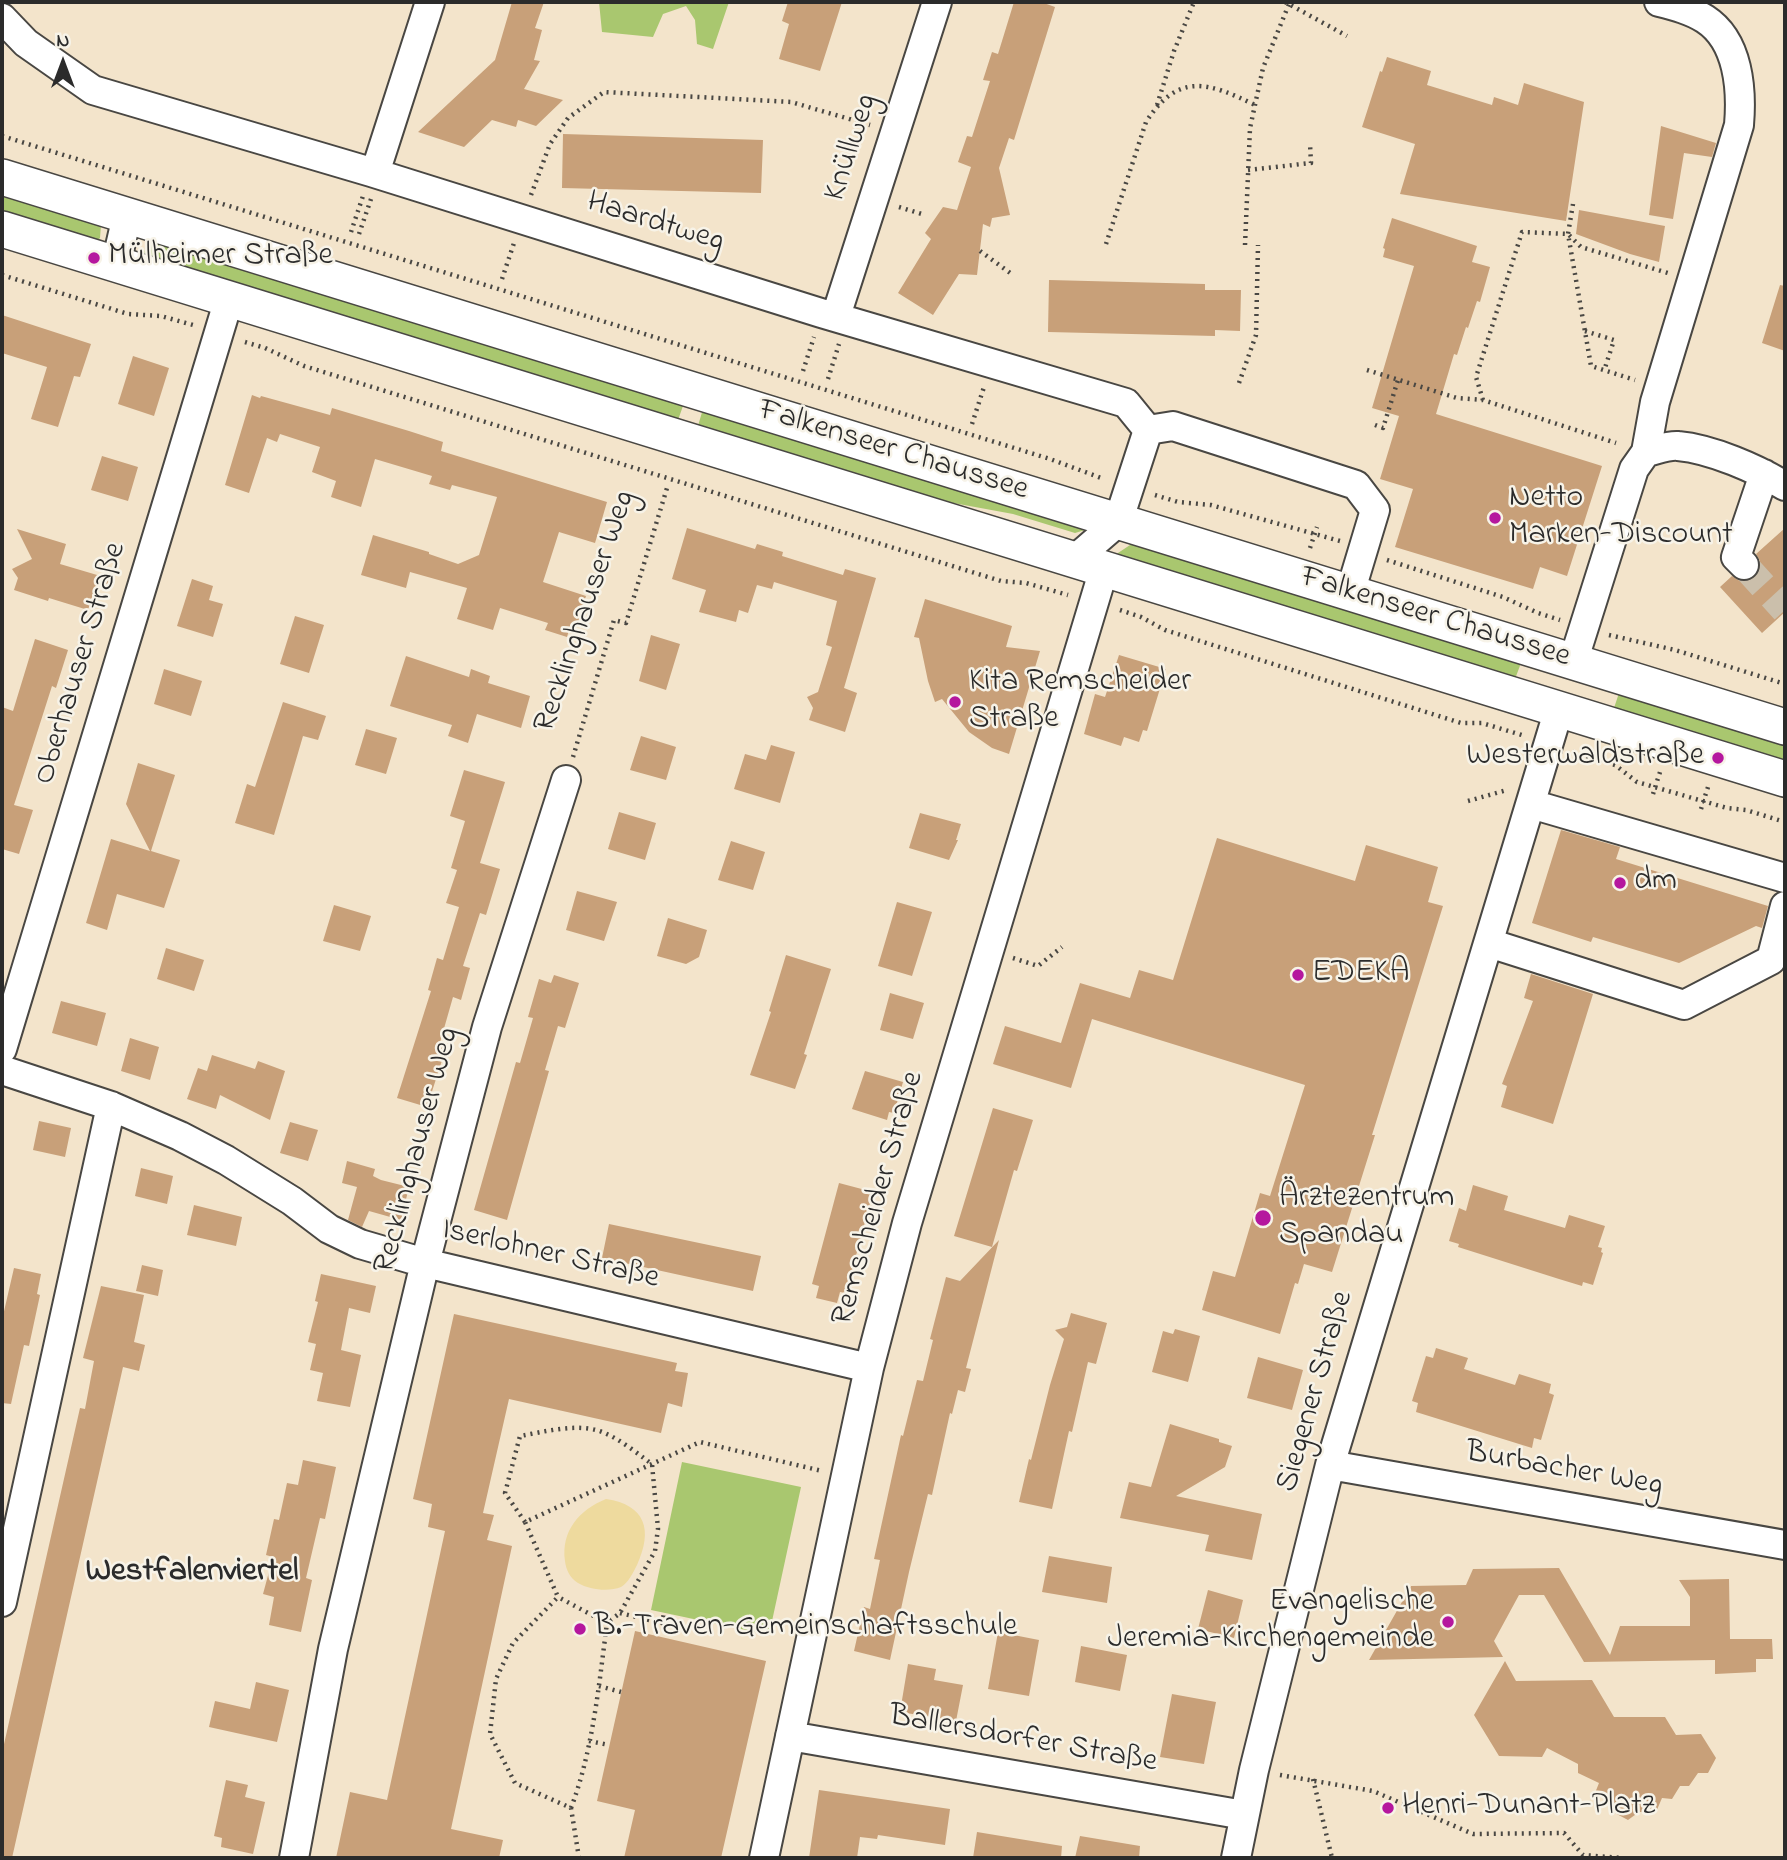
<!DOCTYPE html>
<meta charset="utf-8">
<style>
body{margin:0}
#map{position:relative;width:1787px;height:1860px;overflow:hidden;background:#f3e4cb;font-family:"Indie Flower",sans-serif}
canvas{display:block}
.frame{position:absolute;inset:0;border:4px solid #2b2b2b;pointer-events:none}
.north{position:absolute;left:28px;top:28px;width:70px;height:70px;-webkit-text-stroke:5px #f7f3e8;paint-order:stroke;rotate:0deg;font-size:19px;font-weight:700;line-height:28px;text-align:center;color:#2b2b2b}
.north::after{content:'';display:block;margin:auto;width:24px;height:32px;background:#2b2b2b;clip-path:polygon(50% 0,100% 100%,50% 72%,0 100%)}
</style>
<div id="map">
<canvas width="1787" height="1860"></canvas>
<div class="frame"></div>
<div class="north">N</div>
</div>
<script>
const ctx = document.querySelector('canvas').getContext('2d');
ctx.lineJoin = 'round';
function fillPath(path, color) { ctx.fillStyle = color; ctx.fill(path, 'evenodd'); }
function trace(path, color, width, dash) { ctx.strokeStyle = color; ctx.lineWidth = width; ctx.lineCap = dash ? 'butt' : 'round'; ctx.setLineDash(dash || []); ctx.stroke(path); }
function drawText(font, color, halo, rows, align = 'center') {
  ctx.font = font + ' "Indie Flower",sans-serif'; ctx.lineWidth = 5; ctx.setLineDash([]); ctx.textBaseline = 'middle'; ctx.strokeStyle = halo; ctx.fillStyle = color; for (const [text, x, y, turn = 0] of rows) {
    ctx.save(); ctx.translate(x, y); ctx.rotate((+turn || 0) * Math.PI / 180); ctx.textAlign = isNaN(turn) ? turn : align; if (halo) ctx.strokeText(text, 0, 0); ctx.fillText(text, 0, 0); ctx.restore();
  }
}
const green = new Path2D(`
 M 599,2 L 729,2 L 713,49 L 697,44 L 695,20 L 686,6 L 663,14 L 653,37 L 602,32 Z
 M 2,192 L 101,225 L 100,238 L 96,242 L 2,215 Z
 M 150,239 L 684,403 L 677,423 L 143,254 Z
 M 703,409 L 1085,528 L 1085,530 L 1075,533 L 1013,514 L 910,495 L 697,429 Z
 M 1133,543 L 1521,663 L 1515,679 L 1115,555 Z
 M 1619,693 L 1785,744 L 1785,764 L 1613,711 Z
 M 682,1462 L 801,1487 L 769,1635 L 651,1610 Z`);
const sand = new Path2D(`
 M 606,1499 C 646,1505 653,1530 637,1565 C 633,1573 628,1583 621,1587 C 609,1592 590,1590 578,1583 C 570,1578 566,1570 565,1561 C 561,1531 579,1510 606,1499 Z`);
const building = new Path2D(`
 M 512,2 L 544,2 L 535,28 L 542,30 L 534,60 L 540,61 L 524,89 L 563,100 L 536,126 L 518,120 L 516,127 L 492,120 L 464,147 L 418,132 L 495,60 Z
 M 788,2 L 842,2 L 820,71 L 779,59 L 789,24 L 782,21 Z
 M 1014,2 L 1041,2 L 1055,7 L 1014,140 L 1009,138 L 999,168 L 1010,215 L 992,218 L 990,227 L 983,224 L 977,275 L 959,274 L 933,315 L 898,293 L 931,239 L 925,233 L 943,207 L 957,210 L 971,167 L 958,162 L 967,136 L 972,137 L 990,81 L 983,80 L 992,52 L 998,54 Z
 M 1387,57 L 1431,71 L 1427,85 L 1492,105 L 1494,97 L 1518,105 L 1524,83 L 1584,102 L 1566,221 L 1400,194 L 1415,144 L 1362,127 L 1380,71 L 1382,72 Z
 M 1661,126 L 1716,143 L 1712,157 L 1684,153 L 1673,219 L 1649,215 Z
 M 563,134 L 763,140 L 761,193 L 562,188 Z
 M 1579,210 L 1665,226 L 1659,262 L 1630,254 L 1576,234 Z
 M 1392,218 L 1477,246 L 1472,262 L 1490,267 L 1480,302 L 1477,301 L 1468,328 L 1466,327 L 1457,355 L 1454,354 L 1436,414 L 1602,466 L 1567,576 L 1540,567 L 1533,589 L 1395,547 L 1413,489 L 1380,479 L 1399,416 L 1372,408 L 1414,266 L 1383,257 L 1385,249 L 1383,248 Z
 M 1049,280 L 1205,284 L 1205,290 L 1241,290 L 1240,331 L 1215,330 L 1215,336 L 1048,332 Z
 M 1780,285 L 1785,286 L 1785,351 L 1762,343 Z
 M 2,315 L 91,344 L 80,377 L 74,376 L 58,427 L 31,419 L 47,367 L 2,353 Z
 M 133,356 L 169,368 L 154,416 L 118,404 Z
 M 252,395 L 260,398 L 261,396 L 330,415 L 332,408 L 409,431 L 443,442 L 441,451 L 607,502 L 595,543 L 559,532 L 543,582 L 586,596 L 577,625 L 571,623 L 567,637 L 545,630 L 548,623 L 500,608 L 493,630 L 457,619 L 467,588 L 410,572 L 406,588 L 361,575 L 373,535 L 429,552 L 429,554 L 458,564 L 479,555 L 497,497 L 452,485 L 450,490 L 429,484 L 432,476 L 375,459 L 361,507 L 331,497 L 336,481 L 312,472 L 320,447 L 280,434 L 277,442 L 267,438 L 249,493 L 225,485 Z
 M 102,456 L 138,467 L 128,501 L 91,490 Z
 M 687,528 L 755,549 L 757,544 L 783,552 L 782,556 L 843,575 L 845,569 L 876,578 L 844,688 L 857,693 L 845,732 L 809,720 L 813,708 L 807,697 L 818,692 L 832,647 L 826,645 L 837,601 L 774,582 L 772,589 L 757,585 L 748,613 L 739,610 L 736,622 L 699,612 L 706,590 L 672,579 Z
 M 1785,528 L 1785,612 L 1762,633 L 1720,587 L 1732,576 L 1740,581 L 1749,581 L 1755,577 L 1760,569 L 1760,561 L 1756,554 Z
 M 17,529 L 66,544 L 60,564 L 114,580 L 94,591 L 88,610 L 49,598 L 48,601 L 14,590 L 18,578 L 12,569 L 32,559 Z
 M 192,579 L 213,586 L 209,600 L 223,604 L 213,637 L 177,626 Z
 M 925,599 L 1012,626 L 1006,647 L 1040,651 L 1009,754 L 992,748 L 969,732 L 942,699 L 935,702 L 928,681 L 919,638 L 914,637 Z
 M 295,616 L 324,625 L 309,673 L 280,664 Z
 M 651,635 L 680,644 L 666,690 L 639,681 Z
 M 35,639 L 68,650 L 56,688 L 52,686 L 14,805 L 33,810 L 19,854 L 2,849 L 2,707 L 13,711 Z
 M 1119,655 L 1166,669 L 1147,731 L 1143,730 L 1139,742 L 1124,737 L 1121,746 L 1084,734 L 1095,694 L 1105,697 Z
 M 406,656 L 469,677 L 471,669 L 490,676 L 488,683 L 530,696 L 521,728 L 477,714 L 468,743 L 448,736 L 452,725 L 390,706 Z
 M 164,669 L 202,681 L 191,716 L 154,704 Z
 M 283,702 L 326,716 L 318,740 L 303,736 L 274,835 L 235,823 L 247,784 L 255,787 Z
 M 366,729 L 397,738 L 386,774 L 355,765 Z
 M 641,736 L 676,747 L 666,780 L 630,770 Z
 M 771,745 L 795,752 L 780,803 L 734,789 L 745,754 L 766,760 Z
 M 138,763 L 175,775 L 151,851 L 180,860 L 164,908 L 117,894 L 107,930 L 86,923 L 111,839 L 150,851 L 126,804 Z
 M 464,770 L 505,782 L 480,863 L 500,869 L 486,915 L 480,913 L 463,966 L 470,968 L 461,1000 L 453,997 L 439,1046 L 446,1048 L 427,1107 L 397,1098 L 431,991 L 428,990 L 437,958 L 443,960 L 459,907 L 446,903 L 457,870 L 451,868 L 465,821 L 450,816 Z
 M 619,812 L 656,823 L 645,860 L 608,849 Z
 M 920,813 L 961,824 L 956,840 L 958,840 L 949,860 L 909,848 Z
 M 1561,830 L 1620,847 L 1616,859 L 1768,906 L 1762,928 L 1756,926 L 1679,963 L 1593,937 L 1591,942 L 1532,923 Z
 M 1217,838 L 1355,881 L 1366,845 L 1438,867 L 1428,902 L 1443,906 L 1372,1135 L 1375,1135 L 1332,1272 L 1304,1264 L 1298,1284 L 1295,1283 L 1280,1334 L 1202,1310 L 1213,1271 L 1235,1277 L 1260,1193 L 1270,1196 L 1305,1085 L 1092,1019 L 1071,1088 L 993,1064 L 1005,1026 L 1061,1043 L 1080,983 L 1130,998 L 1139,970 L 1173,980 Z
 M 731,841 L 765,852 L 753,890 L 718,880 Z
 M 577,891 L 617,902 L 604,941 L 566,930 Z
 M 897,902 L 932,912 L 912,976 L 878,966 Z
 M 334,905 L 371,916 L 360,951 L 323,941 Z
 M 668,918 L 707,930 L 699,957 L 686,964 L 657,956 Z
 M 166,948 L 204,960 L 194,991 L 157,979 Z
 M 786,955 L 831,969 L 804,1054 L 807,1055 L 795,1089 L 750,1075 L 771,1012 L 769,1011 Z
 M 1531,974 L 1593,994 L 1553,1124 L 1501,1107 L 1507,1086 L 1502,1084 L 1533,1001 L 1524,998 Z
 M 554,975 L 579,983 L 565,1028 L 558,1026 L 545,1070 L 549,1071 L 507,1220 L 474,1210 L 516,1062 L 520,1063 L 533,1018 L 528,1017 L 539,979 L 551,983 Z
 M 890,993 L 924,1003 L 913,1039 L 880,1030 Z
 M 61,1001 L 106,1013 L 97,1046 L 52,1033 Z
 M 130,1038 L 159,1047 L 150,1080 L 121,1071 Z
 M 212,1055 L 255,1069 L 258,1061 L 285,1071 L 270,1120 L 220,1095 L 216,1109 L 187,1099 L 198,1068 L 207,1071 Z
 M 865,1071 L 903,1082 L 894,1113 L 889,1112 L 887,1120 L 852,1109 Z
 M 993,1108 L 1033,1120 L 1017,1171 L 1014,1170 L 992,1247 L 954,1236 Z
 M 39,1121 L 71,1128 L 65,1157 L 33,1150 Z
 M 290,1122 L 318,1130 L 308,1161 L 280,1153 Z
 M 347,1161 L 375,1169 L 373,1176 L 381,1180 L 409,1187 L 401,1220 L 369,1211 L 362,1227 L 348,1220 L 357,1187 L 342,1183 Z
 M 141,1168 L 173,1176 L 167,1204 L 135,1196 Z
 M 839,1183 L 873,1192 L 846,1293 L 840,1292 L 837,1303 L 816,1298 L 819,1286 L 812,1284 Z
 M 1473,1185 L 1508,1196 L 1504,1210 L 1565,1228 L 1569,1215 L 1605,1226 L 1598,1247 L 1602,1248 L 1601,1252 L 1603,1253 L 1593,1285 L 1583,1282 L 1582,1286 L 1559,1279 L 1458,1247 L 1459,1244 L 1449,1241 L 1459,1208 L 1466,1211 Z
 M 194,1205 L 242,1217 L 236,1246 L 187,1235 Z
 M 609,1224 L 761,1256 L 753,1291 L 602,1258 Z
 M 999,1240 L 966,1368 L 971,1369 L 965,1392 L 958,1390 L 952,1414 L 950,1413 L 932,1495 L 928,1494 L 909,1572 L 890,1660 L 854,1651 L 864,1607 L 870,1609 L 880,1560 L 874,1559 L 901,1435 L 903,1436 L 917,1380 L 923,1381 L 933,1340 L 930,1339 L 946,1277 L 960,1281 Z
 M 142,1265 L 163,1270 L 158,1296 L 136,1291 Z
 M 14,1268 L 41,1274 L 37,1294 L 40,1295 L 29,1346 L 24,1345 L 11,1404 L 2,1403 L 2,1320 Z
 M 321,1274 L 376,1286 L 370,1313 L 349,1308 L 341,1350 L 361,1355 L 350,1407 L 317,1401 L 323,1373 L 310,1370 L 316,1344 L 308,1342 L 318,1302 L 315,1301 Z
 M 101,1286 L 144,1295 L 134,1342 L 145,1345 L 139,1371 L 123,1367 L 12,1858 L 2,1858 L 2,1753 L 80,1408 L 85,1409 L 94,1361 L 83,1358 Z
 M 1071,1313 L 1107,1323 L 1096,1364 L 1088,1362 L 1072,1432 L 1069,1431 L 1052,1509 L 1019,1502 L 1029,1459 L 1031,1460 L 1050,1385 L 1064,1339 L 1055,1330 L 1067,1327 Z
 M 454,1314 L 677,1363 L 675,1371 L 688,1373 L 682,1407 L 668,1403 L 661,1433 L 509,1399 L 483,1513 L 494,1515 L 487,1540 L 512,1546 L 451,1829 L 503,1840 L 499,1858 L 336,1858 L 350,1792 L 387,1800 L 445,1531 L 428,1527 L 432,1504 L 413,1499 Z
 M 1175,1329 L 1200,1336 L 1188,1382 L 1152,1372 L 1163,1331 L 1173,1334 Z
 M 1436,1348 L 1468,1358 L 1464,1369 L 1515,1385 L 1519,1374 L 1551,1384 L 1549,1393 L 1554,1395 L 1541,1440 L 1534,1438 L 1532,1448 L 1416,1412 L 1418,1403 L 1412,1401 L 1426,1356 L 1433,1358 Z
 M 1258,1357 L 1303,1370 L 1292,1410 L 1247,1398 Z
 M 1170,1424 L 1219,1439 L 1219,1442 L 1232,1446 L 1225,1467 L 1176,1496 L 1262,1514 L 1252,1560 L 1205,1551 L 1209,1535 L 1120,1518 L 1129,1482 L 1151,1487 Z
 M 303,1460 L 336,1467 L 325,1519 L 320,1518 L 306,1578 L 312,1580 L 301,1632 L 269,1625 L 274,1597 L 263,1594 L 273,1557 L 266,1555 L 274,1519 L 279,1520 L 287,1483 L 298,1485 Z
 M 1049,1556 L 1112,1567 L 1107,1603 L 1042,1592 Z
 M 1559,1568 L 1610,1655 L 1620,1626 L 1690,1626 L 1690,1597 L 1679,1580 L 1729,1579 L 1730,1639 L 1772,1639 L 1773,1659 L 1756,1659 L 1756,1672 L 1715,1674 L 1715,1660 L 1584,1662 L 1544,1595 L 1519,1595 L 1494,1641 L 1503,1657 L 1369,1660 L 1411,1586 L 1466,1585 L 1473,1569 Z
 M 1208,1590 L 1243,1600 L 1234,1638 L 1198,1629 Z
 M 635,1631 L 766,1661 L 721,1858 L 624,1858 L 635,1810 L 597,1801 Z
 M 998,1632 L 1039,1640 L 1029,1696 L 988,1689 Z
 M 1081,1646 L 1127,1655 L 1120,1691 L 1075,1682 Z
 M 1505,1661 L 1516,1681 L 1592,1680 L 1614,1717 L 1665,1717 L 1676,1735 L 1701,1734 L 1716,1758 L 1708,1773 L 1698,1773 L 1689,1786 L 1680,1786 L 1672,1799 L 1662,1798 L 1656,1812 L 1639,1812 L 1628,1820 L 1611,1811 L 1610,1799 L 1595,1793 L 1599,1783 L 1578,1773 L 1578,1764 L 1547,1748 L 1542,1757 L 1499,1756 L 1474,1715 Z
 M 908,1664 L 936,1669 L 934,1680 L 963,1685 L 956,1721 L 900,1712 Z
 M 256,1682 L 289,1690 L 277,1742 L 209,1727 L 215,1701 L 250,1709 Z
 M 1172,1694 L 1216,1702 L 1204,1764 L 1160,1757 Z
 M 226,1780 L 248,1785 L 245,1797 L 265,1802 L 253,1854 L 221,1847 L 222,1838 L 214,1836 Z
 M 819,1790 L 950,1809 L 945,1845 L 878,1835 L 877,1839 L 860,1837 L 857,1858 L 809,1858 Z
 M 977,1832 L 1062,1846 L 1061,1858 L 973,1858 Z
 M 1080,1836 L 1140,1846 L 1139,1858 L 1075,1858 Z`);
const minorTunnel = new Path2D(`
 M 1744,565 L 1785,610`);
const path = new Path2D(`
 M 1285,2 L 1347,36
 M 1157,105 L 1174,51 L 1194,2
 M 2,136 L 1050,459 L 1104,479
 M 1248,170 L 1311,163 L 1310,144
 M 531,195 L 550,144 L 568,118 L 604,92 L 791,102 L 870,125
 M 1573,204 L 1568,234 L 1591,366 L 1635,380
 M 899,207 L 925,215
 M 351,232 L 363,196
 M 359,234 L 371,199
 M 1106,244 L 1146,122 C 1178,72 1208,82 1255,105
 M 1245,245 L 1250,128 L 1263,68 L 1289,4
 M 980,251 L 1013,275
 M 2,275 L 128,314 L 161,316 L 193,325
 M 502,279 L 514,243
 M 1585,331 L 1614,340 L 1604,371
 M 245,342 L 265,348 L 304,366 L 1001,581 L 1026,583 L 1068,595
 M 1367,370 L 1457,398 L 1483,400 L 1616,443
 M 803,371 L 814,337
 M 828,379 L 839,344
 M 1239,383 L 1256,335 L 1258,245
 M 1483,400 L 1476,377 L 1522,232 L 1568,234 L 1581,247 L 1668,273
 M 972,424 L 984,387
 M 1375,425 L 1383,428 L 1398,380
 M 1155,495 L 1178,502 L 1211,505 L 1340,541
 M 1310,548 L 1317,527
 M 1387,560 L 1503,597 L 1538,613 L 1560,620
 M 1120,610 L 1141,617 L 1165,630 L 1461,723 L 1482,723 L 1525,736
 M 1609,635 L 1675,650 L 1785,684
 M 1573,752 L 1615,765 L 1637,782 L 1727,808 L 1746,810 L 1785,822
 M 573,757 L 614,620 L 626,623 L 667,488
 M 1653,794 L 1660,772
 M 1468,801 L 1507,790
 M 1701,809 L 1708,787
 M 1013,958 L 1038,966 L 1062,947
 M 525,1522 L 505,1493 L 520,1436 C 543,1432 572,1424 596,1430 C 617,1436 635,1452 652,1464 L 658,1529 L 655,1551 L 620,1613 L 607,1623 L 558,1597
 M 620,1613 L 662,1623 L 664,1613
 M 599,1686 L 621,1692
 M 589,1741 L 609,1745
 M 1280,1775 L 1373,1791 L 1473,1834 L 1564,1833 L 1583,1855 L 1622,1858
 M 1313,1779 L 1332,1858
 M 571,1808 C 593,1750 599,1684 607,1623
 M 579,1858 L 571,1808 L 515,1783 L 490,1734 L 496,1679 L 513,1643 L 558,1597 L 525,1522 L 700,1442 L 822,1471`);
const minor = new Path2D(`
 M 2,18 L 26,43 L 93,90 L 371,172 L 821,313 L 1126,403 L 1148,430 L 1118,522 L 1074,560
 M 375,173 L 430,2
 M 116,264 L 127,216
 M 836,316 L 937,2
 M 1148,430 L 1173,426 L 1356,485 L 1375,510 L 1350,593
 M 1646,452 L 1655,402 L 1739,125 C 1742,90 1739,41 1705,19 C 1691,10 1675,6 1659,2
 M 1744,565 L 1736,557 L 1764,474
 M 1573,662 L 1634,469 L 1646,452 C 1656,450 1669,445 1678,446 C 1712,449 1757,469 1785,486
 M 1531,804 L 1785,878
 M 1489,943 L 1684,1005 L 1771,960 L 1785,906
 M 2,1049 L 229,299
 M 2,1070 L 111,1106 L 180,1136 L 226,1160 L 292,1201 L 329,1229 L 360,1244 L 425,1263 L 869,1368
 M 1330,1465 L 1785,1545
 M 2,1602 L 111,1106
 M 790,1736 L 1244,1815
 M 294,1858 L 333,1649 L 425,1263 L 487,1027 L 566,780
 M 764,1858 L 869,1368 L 907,1223 L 1104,569
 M 1236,1858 L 1254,1770 L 1330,1465 L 1559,709`);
const major = new Path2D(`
 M 2,177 L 1785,727
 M 2,229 L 1785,779`);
const markers = [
 [94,258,7,"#b5179e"],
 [1495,518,7,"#b5179e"],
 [955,702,7,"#b5179e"],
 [1718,758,7,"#b5179e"],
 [1620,883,7,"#b5179e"],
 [1298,975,7,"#b5179e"],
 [1263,1218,9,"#b5179e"],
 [1448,1622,7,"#b5179e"],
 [580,1629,7,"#b5179e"],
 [1388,1808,7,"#b5179e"]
];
const streetNames = [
 ["Knüllweg",853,148,-72],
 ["Haardtweg",655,224,17],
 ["Falkenseer Chaussee",893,452,17],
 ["Recklinghauser Weg",587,612,-71],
 ["Falkenseer Chaussee",1435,619,17],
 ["Oberhauser Straße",82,664,-73],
 ["Recklinghauser Weg",419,1151,-75],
 ["Remscheider Straße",880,1199,-74],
 ["Iserlohner Straße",550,1256,13],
 ["Siegener Straße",1317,1392,-74],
 ["Burbacher Weg",1564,1471,10],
 ["Ballersdorfer Straße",1023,1741,10]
];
const poiNames = [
 ["Mülheimer Straße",108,258],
 ["Netto",1509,500],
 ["Marken-Discount",1509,537],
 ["Kita Remscheider",969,684],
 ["Straße",969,721],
 ["Westerwaldstraße",1704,758,"right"],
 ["dm",1634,883],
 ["EDEKA",1312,975],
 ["Ärztezentrum",1279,1200],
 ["Spandau",1279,1237],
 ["Evangelische",1434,1604,"right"],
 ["Jeremia-Kirchengemeinde",1434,1641,"right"],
 ["B.-Traven-Gemeinschaftsschule",594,1629],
 ["Henri-Dunant-Platz",1402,1808]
];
const neighbourhoodNames = [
 ["Westfalenviertel",192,1574]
];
fillPath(green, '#a9c76f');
fillPath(sand, '#eeda9e');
fillPath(building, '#c8a079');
trace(minorTunnel, '#cbbfab', 28, [28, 14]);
trace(minor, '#494743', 32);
trace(major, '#494743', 38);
trace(path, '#494743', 4.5, [2, 5]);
trace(minor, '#fff', 28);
trace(major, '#fff', 35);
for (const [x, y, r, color] of markers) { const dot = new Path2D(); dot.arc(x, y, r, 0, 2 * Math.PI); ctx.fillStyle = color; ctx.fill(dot); trace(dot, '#f7f3e8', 2.5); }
drawText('32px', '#2b2b2b', '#f7f3e8', streetNames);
drawText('32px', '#2b2b2b', '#f7f3e8', poiNames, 'left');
drawText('bold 33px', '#2b2b2b', '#f7f3e8', neighbourhoodNames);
</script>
